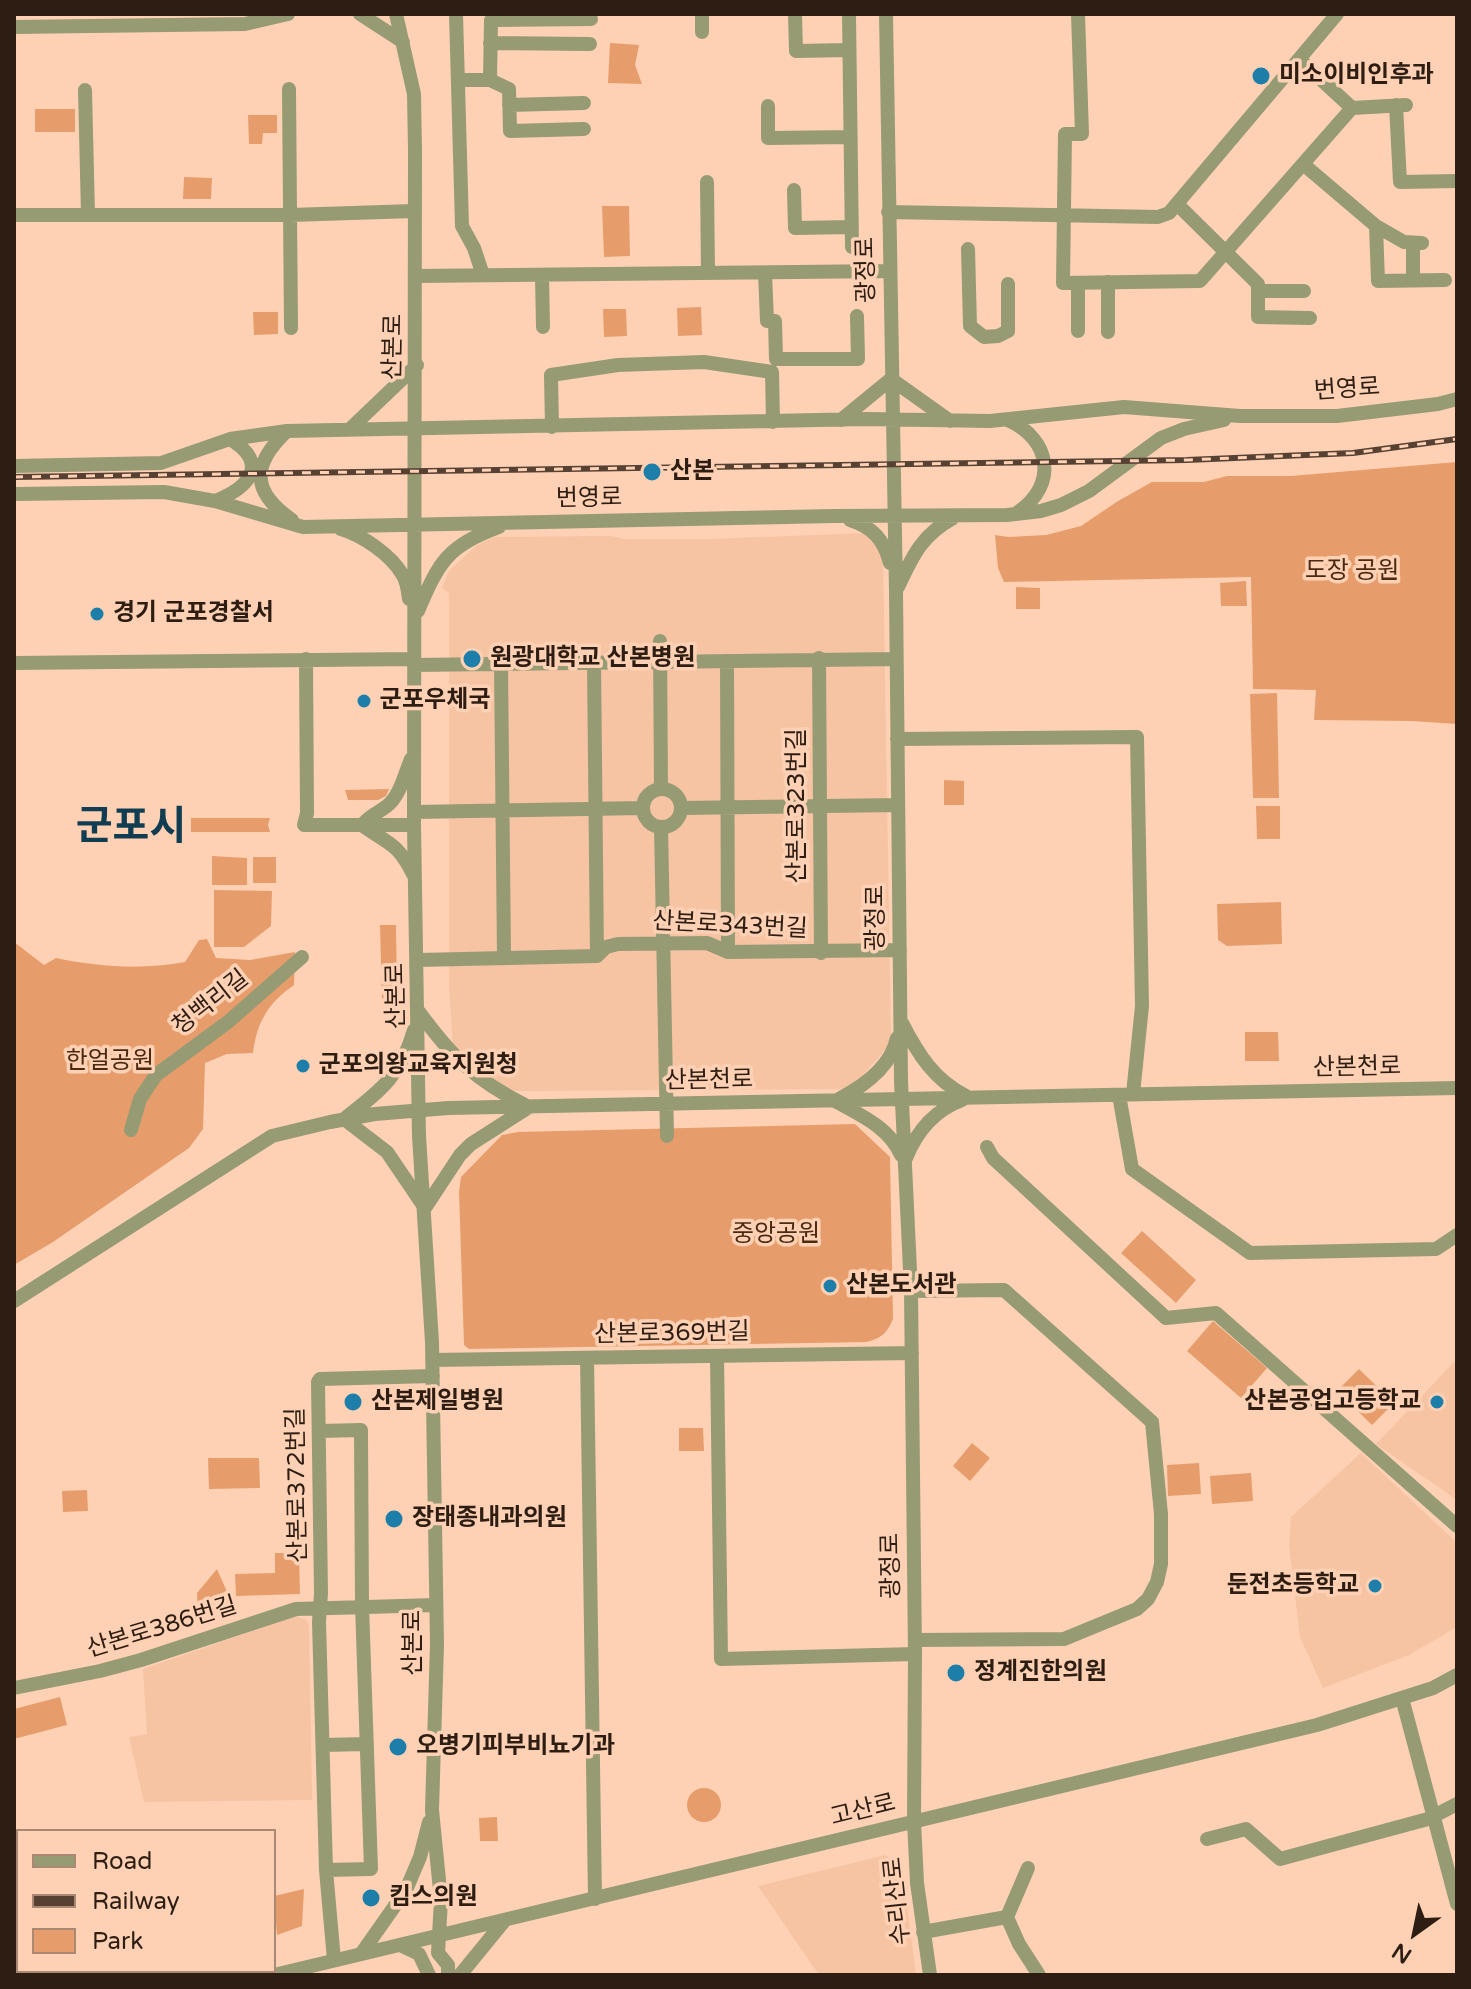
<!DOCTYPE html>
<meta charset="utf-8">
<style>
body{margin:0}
#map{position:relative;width:1471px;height:1989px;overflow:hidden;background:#fed1b5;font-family:"Varela Round",sans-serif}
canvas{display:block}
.frame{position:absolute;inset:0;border:16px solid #2d1d12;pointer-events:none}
.legend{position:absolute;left:16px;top:1829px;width:260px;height:144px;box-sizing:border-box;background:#fed1b5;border:2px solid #aa8974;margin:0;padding:10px 14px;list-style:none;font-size:24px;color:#2d1d12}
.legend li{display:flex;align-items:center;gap:16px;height:40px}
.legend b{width:40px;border:2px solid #aa8974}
.north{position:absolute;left:1375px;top:1893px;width:80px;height:80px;-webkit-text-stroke:6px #fed1b5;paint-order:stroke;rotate:213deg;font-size:22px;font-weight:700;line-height:32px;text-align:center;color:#2d1d12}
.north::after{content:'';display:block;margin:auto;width:28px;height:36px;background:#2d1d12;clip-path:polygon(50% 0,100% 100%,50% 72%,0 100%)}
</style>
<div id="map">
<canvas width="1471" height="1989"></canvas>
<div class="frame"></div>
<ul class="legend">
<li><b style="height:10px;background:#969b74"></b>Road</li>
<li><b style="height:10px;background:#574133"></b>Railway</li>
<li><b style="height:22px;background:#e79d6b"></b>Park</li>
</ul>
<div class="north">N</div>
</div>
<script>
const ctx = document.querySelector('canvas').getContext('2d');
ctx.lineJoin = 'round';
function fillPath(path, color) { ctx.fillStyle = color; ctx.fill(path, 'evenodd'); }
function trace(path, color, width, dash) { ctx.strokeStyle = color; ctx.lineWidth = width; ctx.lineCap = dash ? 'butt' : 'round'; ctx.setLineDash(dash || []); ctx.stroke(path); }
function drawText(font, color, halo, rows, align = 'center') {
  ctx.font = font + ' "Varela Round","Noto Sans KR",sans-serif'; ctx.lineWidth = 7; ctx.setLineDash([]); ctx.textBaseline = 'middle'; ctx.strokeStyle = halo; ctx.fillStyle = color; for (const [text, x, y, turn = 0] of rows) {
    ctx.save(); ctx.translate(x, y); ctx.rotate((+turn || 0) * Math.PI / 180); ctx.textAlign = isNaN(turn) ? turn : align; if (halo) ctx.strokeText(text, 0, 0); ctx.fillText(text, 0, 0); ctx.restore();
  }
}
const built = new Path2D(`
 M 868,533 L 883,554 L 891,1043 L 851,1089 L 515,1091 L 501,1086 L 453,1045 L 449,986 L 449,593 L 442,588 L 449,571 L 476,546 L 494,537 L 611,536 L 625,539 L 711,539 Z
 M 1457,1359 L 1457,1500 L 1376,1444 Z
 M 1361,1453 L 1457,1543 L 1457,1627 L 1409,1655 L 1323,1688 L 1300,1637 L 1289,1545 L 1291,1517 Z
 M 296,1616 L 306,1620 L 309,1625 L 312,1800 L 144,1802 L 129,1737 L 147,1734 L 143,1669 Z
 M 886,1855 L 903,1873 L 916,1975 L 819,1975 L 758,1886 Z`);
const green = new Path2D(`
 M 610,43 L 639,45 L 635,65 L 642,84 L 608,83 Z
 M 35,109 L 75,109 L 75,132 L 35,132 Z
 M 248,115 L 277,115 L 277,133 L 263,133 L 262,144 L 249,144 Z
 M 184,177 L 212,178 L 211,199 L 183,199 Z
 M 602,206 L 629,206 L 630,256 L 604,257 Z
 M 701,307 L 702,335 L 678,336 L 677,308 Z
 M 603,309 L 626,309 L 627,336 L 604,337 Z
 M 253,312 L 278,312 L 278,334 L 254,335 Z
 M 1457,462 L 1457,724 L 1411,721 L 1314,720 L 1316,690 L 1253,689 L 1251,577 L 1004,582 L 998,568 L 995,535 L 1009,537 L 1046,535 L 1081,526 L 1118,501 L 1152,482 L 1204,482 L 1227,476 L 1291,476 Z
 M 1246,581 L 1247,606 L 1221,606 L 1220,583 Z
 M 1016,587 L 1040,588 L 1040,609 L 1016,609 Z
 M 1277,693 L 1279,798 L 1253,798 L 1250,694 Z
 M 944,780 L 964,781 L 964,805 L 944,805 Z
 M 389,789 L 386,796 L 378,800 L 348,800 L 345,790 Z
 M 1256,806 L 1280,806 L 1280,839 L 1257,839 Z
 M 191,818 L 270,818 L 268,825 L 270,832 L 191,832 Z
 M 212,856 L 247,858 L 247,885 L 212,885 Z
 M 253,857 L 276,857 L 276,883 L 253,883 Z
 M 214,890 L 272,891 L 271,926 L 244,947 L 214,947 Z
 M 1281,902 L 1282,944 L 1227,946 L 1218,940 L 1217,904 Z
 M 380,925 L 396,925 L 397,999 L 382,999 Z
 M 207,939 L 216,958 L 250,960 L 295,952 L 294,985 C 268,1003 257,1022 253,1053 L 227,1054 L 205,1063 L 203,1129 L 189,1148 L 53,1242 L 14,1265 L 14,942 L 44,965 L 56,958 C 99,967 142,970 185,962 L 199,940 Z
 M 1245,1032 L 1278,1032 L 1279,1061 L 1245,1061 Z
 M 855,1124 L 890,1157 L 893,1319 C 887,1333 881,1339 866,1342 L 469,1349 L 464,1345 L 459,1192 L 461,1177 L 502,1135 L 518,1132 Z
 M 1142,1231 L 1196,1280 L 1176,1303 L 1121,1253 Z
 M 1213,1321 L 1267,1368 L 1241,1398 L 1187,1351 Z
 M 1359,1369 L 1394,1403 L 1372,1425 L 1337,1391 Z
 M 679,1428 L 703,1428 L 704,1451 L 679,1451 Z
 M 972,1443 L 990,1458 L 970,1481 L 953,1466 Z
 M 259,1458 L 260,1488 L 209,1489 L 208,1458 Z
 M 1199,1463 L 1201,1494 L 1168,1496 L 1167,1465 Z
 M 1251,1473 L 1253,1501 L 1212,1504 L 1210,1476 Z
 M 87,1490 L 88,1511 L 63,1512 L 62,1491 Z
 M 275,1553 L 299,1553 L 300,1594 L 236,1596 L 235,1574 L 275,1573 Z
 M 217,1569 L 231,1601 L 198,1616 L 197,1593 Z
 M 60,1697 L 67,1725 L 14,1739 L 14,1709 Z
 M687 1805a17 17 0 1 1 34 0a17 17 0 1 1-34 0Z
 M 497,1817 L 498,1841 L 480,1841 L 479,1818 Z
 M 304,1889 L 302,1926 L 277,1935 L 274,1896 Z`);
const minor = new Path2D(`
 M 360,14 L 403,42
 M 396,14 L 414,94 L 415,150 L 414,825 L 419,1136 L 432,1342 L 437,1644 L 432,1810 L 441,1900 L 438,1953 L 448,1965 L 448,1975
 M 456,14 L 462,226 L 474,248 L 483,275
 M 795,14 L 796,51 L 849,50
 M 849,14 L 852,247
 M 886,14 L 896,591 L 901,1081 L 911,1291 L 915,1654 L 914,1821 L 917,1883 L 930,1975
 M 1078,14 L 1082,134 L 1065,134 L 1063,283 L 1200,281 L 1352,108 L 1299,59
 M 14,27 L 245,24 L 288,14
 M 702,32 L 702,14
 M 490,43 L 590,44
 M 459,80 L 490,80 L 491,20 L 591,19
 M 490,80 L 509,89 L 510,131 L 584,129
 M 289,89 L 291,328
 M 85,90 L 88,215
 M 509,105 L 584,103
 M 1396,105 L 1400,182 L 1457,181
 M 768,106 L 768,138 L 850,137
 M 1352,108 L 1406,105
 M 1303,164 L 1376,226 L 1378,281 L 1445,280
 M 707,182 L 708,273
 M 794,190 L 795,228 L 852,227
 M 1177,204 L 1258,284 L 1258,317 L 1310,318
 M 888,212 L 1158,217 L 1169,213 L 1337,14
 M 14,215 L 290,215 L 414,211
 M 1376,226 L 1404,242 L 1422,243
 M 1413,243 L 1413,280
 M 968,249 L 970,326 L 984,337 L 998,336 L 1008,331 L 1008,284
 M 765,273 L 767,321 L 775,321 L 776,359 L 858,359 L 857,316
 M 542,275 L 543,327
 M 416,276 L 889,271
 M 1108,282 L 1108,332
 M 1258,291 L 1304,291
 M 1078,331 L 1078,283
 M 841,420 L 891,379 L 950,421
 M 1008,420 C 1051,439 1058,485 1018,512
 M 552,427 L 551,375 L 618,365 L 704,362 L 772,372 L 773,422
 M 350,429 L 417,365
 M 287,431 C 252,464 250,491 292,520
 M 14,466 L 161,463 L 230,439 L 287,431 L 866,419 L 990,421 L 1124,407 L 1240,416 L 1337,416 L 1438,404 L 1457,399
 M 14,494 L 164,492 L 215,501 L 303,527 L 834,516 L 1007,515 L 1041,511 L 1061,505 L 1089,491 L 1161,438 L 1184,429 L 1224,420
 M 215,501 C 248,488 271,464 230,439
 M 850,520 C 873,527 884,540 890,563
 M 341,529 C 362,535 391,555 402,574 C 407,581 408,591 409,599
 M 898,587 C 913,555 922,535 953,518
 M 418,611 C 439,562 447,546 499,527
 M 660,641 L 661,789
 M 819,658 L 821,953
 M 306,659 L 307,813 L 304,825 L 414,825
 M 727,661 L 728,952
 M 14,663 L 414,659
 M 594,663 L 597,956
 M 501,664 L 504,957
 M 414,665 L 896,659
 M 897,739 L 1137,737 L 1142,1006 L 1133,1094
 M 411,759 C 405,773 400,796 387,806 C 378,813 370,815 362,825 C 388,844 397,842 413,874
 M643 808a19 19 0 1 1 38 0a19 19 0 1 1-38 0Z
 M 681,808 L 898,805
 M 414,812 L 643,808
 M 661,827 L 667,1136
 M 418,960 L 597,956 L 606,947 L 618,944 L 707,943 L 728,952 L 900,950
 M 419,1012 C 452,1057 475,1080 525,1105
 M 902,1023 C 918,1054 934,1080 966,1096
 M 414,1030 C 401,1076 380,1091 344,1119 L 387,1152 L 425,1208 L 460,1155 L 471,1144 L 529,1107
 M 1119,1095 L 1132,1169 L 1250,1253 L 1436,1249 L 1457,1235
 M 839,1099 C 864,1086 891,1067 897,1038
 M 835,1101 C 860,1115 889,1127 901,1155
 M 131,1130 L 140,1099 L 156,1075 L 228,1022 L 302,957
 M 987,1147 L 993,1158 L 1166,1318 L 1216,1313 L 1457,1526
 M 906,1158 C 917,1131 935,1110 962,1100
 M 911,1291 L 1004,1290 L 1152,1422 L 1161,1514 L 1161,1564 L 1157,1582 L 1148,1599 L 1137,1609 L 1064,1639 L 915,1640
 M 14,1301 L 272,1136 L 330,1122 L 375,1114 L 448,1108 L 1457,1088
 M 717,1356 L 721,1659 L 915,1654
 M 587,1358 L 595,1899
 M 432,1360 L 912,1353
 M 320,1431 L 361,1430 L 362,1605 L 371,1869 L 326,1870 L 334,1960
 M 14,1688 L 100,1671 L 141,1660 L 296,1609 L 436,1605
 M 1402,1698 L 1457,1904
 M 323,1745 L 367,1744
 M 1207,1839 L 1246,1829 L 1280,1859 L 1428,1819 L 1457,1804
 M 326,1870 L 319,1622 L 321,1593 L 318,1382 L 320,1379 L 433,1376
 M 1007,1917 L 1028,1868
 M 923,1932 L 1007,1917 L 1019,1944 L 1039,1975
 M 400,1945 L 419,1954 L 429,1975
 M 361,1954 L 406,1890 L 420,1857 L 429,1822
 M 274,1975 L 1317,1725 L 1433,1688 L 1457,1675
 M 460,1975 L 505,1920`);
const rail = new Path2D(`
 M 14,477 L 1187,460 L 1353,453 L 1457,439`);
const markers = [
 [1261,76,10,"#1e7eaa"],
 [652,472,10,"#1e7eaa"],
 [97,614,8,"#1e7eaa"],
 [472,659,10,"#1e7eaa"],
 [364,701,8,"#1e7eaa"],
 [303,1066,8,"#1e7eaa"],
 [830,1286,8,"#1e7eaa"],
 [353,1402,10,"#1e7eaa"],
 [1437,1402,8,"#1e7eaa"],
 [394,1519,10,"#1e7eaa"],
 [1375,1586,8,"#1e7eaa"],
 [956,1673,10,"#1e7eaa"],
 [398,1747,10,"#1e7eaa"],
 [371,1898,10,"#1e7eaa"]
];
const poiNames = [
 ["미소이비인후과",1279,76],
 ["산본",670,472],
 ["경기 군포경찰서",113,614],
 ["원광대학교 산본병원",490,659],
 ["군포우체국",380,701],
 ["군포의왕교육지원청",319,1066],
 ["산본도서관",846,1286],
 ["산본제일병원",371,1402],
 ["산본공업고등학교",1421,1402,"right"],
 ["장태종내과의원",412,1519],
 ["둔전초등학교",1359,1586,"right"],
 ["정계진한의원",974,1673],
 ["오병기피부비뇨기과",416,1747],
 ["킴스의원",389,1898]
];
const streetNames = [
 ["광정로",867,270,-91],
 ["산본로",394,347,-89],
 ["번영로",1347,390,-4],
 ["번영로",589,499,-1],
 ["산본로323번길",798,806,-90],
 ["광정로",877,918,-90],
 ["산본로343번길",730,926,3],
 ["산본로",397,996,-91],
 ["청백리길",211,1003,-38],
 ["산본천로",1357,1068,-1],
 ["산본천로",709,1081,-1],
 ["산본로369번길",672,1334,-1],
 ["산본로372번길",298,1485,-91],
 ["광정로",892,1566,-91],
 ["산본로386번길",162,1628,-17],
 ["산본로",414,1643,-90],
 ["고산로",863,1811,-14],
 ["수리산로",898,1901,-96]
];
const parkNames = [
 ["도장 공원",1352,572],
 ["한얼공원",110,1062],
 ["중앙공원",776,1235]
];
const townNames = [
 ["군포시",131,828]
];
fillPath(built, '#f6c3a3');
fillPath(green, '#e79d6b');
trace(minor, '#969b74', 14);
trace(rail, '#574133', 6);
trace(rail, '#fed1b5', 3, [9]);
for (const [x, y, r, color] of markers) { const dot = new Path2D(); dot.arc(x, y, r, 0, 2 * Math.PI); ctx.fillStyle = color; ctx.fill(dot); trace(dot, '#fed1b5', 3); }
drawText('bold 24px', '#2d1d12', '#fed1b5', poiNames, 'left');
drawText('24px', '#2d1d12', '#fed1b5', streetNames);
drawText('24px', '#4a2911', '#fed1b5', parkNames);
drawText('bold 40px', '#113d52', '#fed1b5', townNames);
</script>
